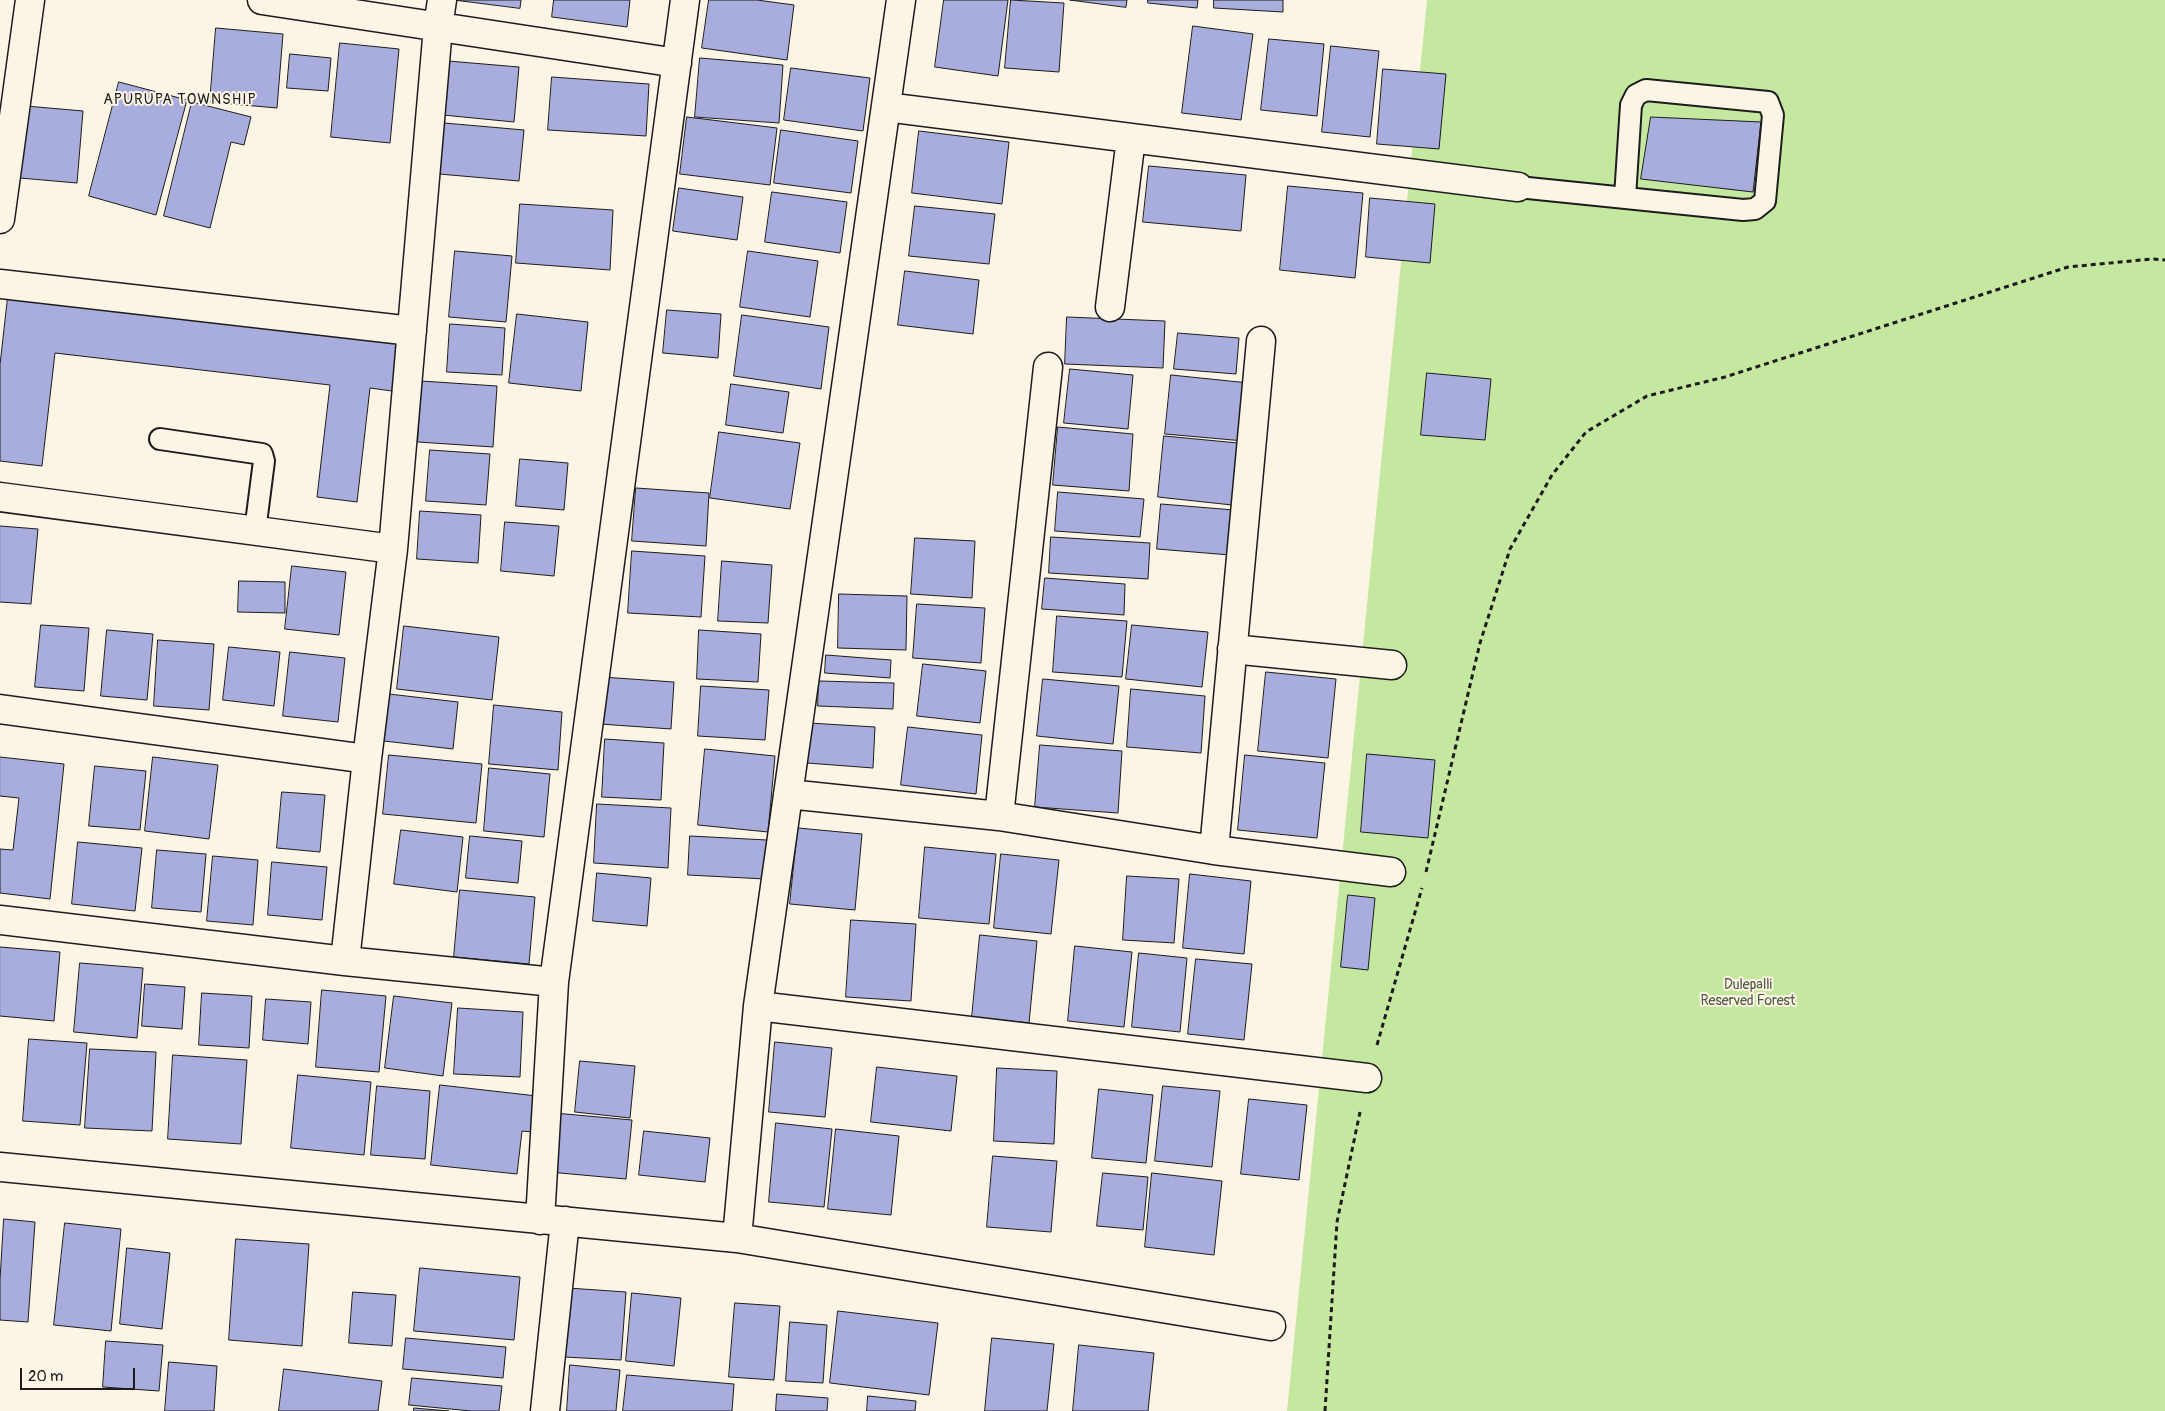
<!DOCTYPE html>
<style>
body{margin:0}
#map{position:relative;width:2165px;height:1411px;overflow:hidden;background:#fcf5e5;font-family:Pangolin,sans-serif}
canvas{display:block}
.scale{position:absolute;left:20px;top:1368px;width:115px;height:22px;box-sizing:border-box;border:2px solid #1c1c1c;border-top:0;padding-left:6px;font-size:15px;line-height:18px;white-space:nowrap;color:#1c1c1c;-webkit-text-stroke:4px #fcf5e5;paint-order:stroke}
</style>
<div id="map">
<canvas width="2165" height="1411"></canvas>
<div class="scale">20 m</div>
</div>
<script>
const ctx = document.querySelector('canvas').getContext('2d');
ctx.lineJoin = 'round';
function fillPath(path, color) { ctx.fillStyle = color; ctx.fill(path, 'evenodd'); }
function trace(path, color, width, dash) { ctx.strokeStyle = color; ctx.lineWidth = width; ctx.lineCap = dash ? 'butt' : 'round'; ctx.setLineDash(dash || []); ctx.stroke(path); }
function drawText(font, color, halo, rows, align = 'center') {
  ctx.font = font + ' Pangolin,sans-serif'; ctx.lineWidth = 4; ctx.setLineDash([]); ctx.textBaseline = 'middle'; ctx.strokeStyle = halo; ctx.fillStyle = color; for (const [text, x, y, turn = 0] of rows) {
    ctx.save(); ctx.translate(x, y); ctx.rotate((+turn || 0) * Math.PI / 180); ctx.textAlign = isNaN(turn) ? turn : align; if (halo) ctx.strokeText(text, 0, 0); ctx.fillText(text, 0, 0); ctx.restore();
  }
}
const green = new Path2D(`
 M 1427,0 L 2165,0 L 2165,1411 L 1287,1411 Z`);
const building = new Path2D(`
 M 454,0 L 521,0 L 520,8 Z
 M 554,0 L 630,0 L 627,27 L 552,17 Z
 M 709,0 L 757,0 L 794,5 L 787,60 L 702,48 Z
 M 944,0 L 1008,0 L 998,76 L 935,67 Z
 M 1011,0 L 1064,3 L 1059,72 L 1005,68 Z
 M 1070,0 L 1127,0 L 1126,7 Z
 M 1148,0 L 1198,0 L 1197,8 L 1148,3 Z
 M 1214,0 L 1283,0 L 1283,12 L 1214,8 Z
 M 1193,26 L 1253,34 L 1241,120 L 1182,113 Z
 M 216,28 L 283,34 L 277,108 L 210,102 Z
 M 1269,39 L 1324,44 L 1317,116 L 1261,110 Z
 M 340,43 L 399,49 L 390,143 L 331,137 Z
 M 1331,46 L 1379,51 L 1370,137 L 1322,132 Z
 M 290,54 L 331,58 L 328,91 L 287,88 Z
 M 700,58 L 783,65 L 779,123 L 695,117 Z
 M 448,61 L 519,67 L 514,122 L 443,115 Z
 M 791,68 L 870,78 L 863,131 L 784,120 Z
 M 1383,69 L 1446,74 L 1439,149 L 1377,144 Z
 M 552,77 L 649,84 L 646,136 L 548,130 Z
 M 119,82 L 187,100 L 156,215 L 89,196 Z
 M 192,102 L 251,117 L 244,145 L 231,142 L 210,228 L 164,216 Z
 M 26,106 L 83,111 L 77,183 L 20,178 Z
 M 687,117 L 777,128 L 770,185 L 680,174 Z
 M 1651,117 L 1761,122 L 1753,192 L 1641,179 Z
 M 444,123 L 524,130 L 519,181 L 439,174 Z
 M 781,130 L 858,141 L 851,193 L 774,183 Z
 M 919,131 L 1009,142 L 1002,204 L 912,193 Z
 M 1149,166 L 1246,175 L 1241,231 L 1143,222 Z
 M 1288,186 L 1363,193 L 1355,278 L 1280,270 Z
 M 679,188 L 743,197 L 737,240 L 673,231 Z
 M 772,192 L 847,202 L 840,253 L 765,242 Z
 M 1370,198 L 1435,204 L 1430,263 L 1366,257 Z
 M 520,204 L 613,210 L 610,270 L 516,263 Z
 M 915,206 L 995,214 L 989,264 L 909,256 Z
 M 455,251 L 512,256 L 506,322 L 449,317 Z
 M 748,251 L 818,261 L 810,317 L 740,307 Z
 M 905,271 L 979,280 L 973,334 L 898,325 Z
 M 8,297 L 398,343 L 392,391 L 370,388 L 357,502 L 317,497 L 330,385 L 55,353 L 42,466 L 0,461 L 0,365 Z
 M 667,310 L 721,314 L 718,358 L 663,353 Z
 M 517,314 L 588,322 L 581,391 L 509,383 Z
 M 742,315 L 829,327 L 821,389 L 734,376 Z
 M 1067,317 L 1165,321 L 1163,368 L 1065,364 Z
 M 450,324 L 505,328 L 502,375 L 447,372 Z
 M 1178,333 L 1239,338 L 1236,374 L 1174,369 Z
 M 1070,369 L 1133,375 L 1128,429 L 1064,423 Z
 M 1427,373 L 1491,379 L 1485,440 L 1421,435 Z
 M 1171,375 L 1249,383 L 1244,441 L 1165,434 Z
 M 421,381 L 497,386 L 493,447 L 418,442 Z
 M 731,384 L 789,392 L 783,433 L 726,425 Z
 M 1058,427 L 1133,434 L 1129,491 L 1053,485 Z
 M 719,432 L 800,443 L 790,509 L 710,498 Z
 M 1164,436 L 1238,443 L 1232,505 L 1158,497 Z
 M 430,450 L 490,454 L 486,505 L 426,501 Z
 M 520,459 L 568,463 L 564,510 L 516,506 Z
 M 636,488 L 709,493 L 706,546 L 632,541 Z
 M 1058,492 L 1144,499 L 1140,537 L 1055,531 Z
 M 1161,504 L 1234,510 L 1230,555 L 1157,549 Z
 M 420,511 L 481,515 L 478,563 L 417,559 Z
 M 505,522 L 559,526 L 554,576 L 501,571 Z
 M 0,526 L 38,529 L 31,604 L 0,602 Z
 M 1051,537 L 1150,543 L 1148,579 L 1049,573 Z
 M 915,538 L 975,541 L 972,598 L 911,594 Z
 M 632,551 L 705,556 L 701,617 L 628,613 Z
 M 722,561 L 772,565 L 768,623 L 718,621 Z
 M 292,566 L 346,572 L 339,635 L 285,629 Z
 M 1045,578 L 1125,584 L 1124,615 L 1042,609 Z
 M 239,581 L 285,582 L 285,613 L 238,612 Z
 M 839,594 L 907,596 L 906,650 L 838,648 Z
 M 917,604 L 985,608 L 981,663 L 913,658 Z
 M 1057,616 L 1127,621 L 1122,677 L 1053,672 Z
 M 41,625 L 89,628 L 84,691 L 35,687 Z
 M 1132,625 L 1208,632 L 1202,687 L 1126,679 Z
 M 404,626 L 499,637 L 492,700 L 397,689 Z
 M 107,630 L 153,634 L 147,700 L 101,696 Z
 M 699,630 L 761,634 L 758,682 L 697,679 Z
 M 158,640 L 214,644 L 209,710 L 154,706 Z
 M 229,647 L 280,652 L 274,706 L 223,700 Z
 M 290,652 L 345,658 L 338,722 L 283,716 Z
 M 826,655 L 891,660 L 890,678 L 825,673 Z
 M 923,664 L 986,671 L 980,723 L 917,716 Z
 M 1266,672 L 1336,679 L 1328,758 L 1258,751 Z
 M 602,677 L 674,682 L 671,729 L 600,724 Z
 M 1043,679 L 1119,686 L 1113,744 L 1037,736 Z
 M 819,681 L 894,683 L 893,709 L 818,706 Z
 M 701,686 L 769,690 L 765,740 L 698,736 Z
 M 1131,689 L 1205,696 L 1201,753 L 1127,747 Z
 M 389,694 L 458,702 L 453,749 L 384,741 Z
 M 494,705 L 562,712 L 558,770 L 489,764 Z
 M 809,723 L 875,727 L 873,768 L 807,763 Z
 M 908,727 L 982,735 L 976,794 L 901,785 Z
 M 605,739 L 664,743 L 661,800 L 602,797 Z
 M 1040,745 L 1122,751 L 1118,813 L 1035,807 Z
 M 705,749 L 775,756 L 768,832 L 698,825 Z
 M 1367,754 L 1435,760 L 1428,838 L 1361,832 Z
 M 389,755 L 482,764 L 476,823 L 383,814 Z
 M 1245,755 L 1325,763 L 1317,838 L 1238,830 Z
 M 0,757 L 64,764 L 50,899 L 0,893 L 0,849 L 13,850 L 19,798 L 0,796 Z
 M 153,757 L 218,765 L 209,839 L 145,831 Z
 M 95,766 L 146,771 L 140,830 L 89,826 Z
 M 489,768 L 550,774 L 544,837 L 484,831 Z
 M 282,792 L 325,795 L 320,852 L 277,848 Z
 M 597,804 L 671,808 L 668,868 L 594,863 Z
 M 798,828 L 862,834 L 855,910 L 790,904 Z
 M 401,830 L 463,837 L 457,892 L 394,884 Z
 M 470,836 L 522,841 L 518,883 L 466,878 Z
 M 690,836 L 767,840 L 765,879 L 688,875 Z
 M 78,842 L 142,848 L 135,911 L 72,904 Z
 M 925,847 L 996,854 L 989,924 L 919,918 Z
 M 157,850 L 206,854 L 201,912 L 152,908 Z
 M 1001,854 L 1059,860 L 1051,934 L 994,928 Z
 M 213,856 L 258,860 L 253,925 L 207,921 Z
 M 272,862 L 327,867 L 322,920 L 268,915 Z
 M 597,873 L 651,878 L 647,926 L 593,921 Z
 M 1190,874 L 1251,881 L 1244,954 L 1183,948 Z
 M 1127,876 L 1179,879 L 1174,943 L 1123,940 Z
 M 460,890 L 535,897 L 529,964 L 454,957 Z
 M 1348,895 L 1375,898 L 1368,970 L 1341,967 Z
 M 851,920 L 916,924 L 911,1001 L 846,997 Z
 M 980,935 L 1037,941 L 1029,1023 L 972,1017 Z
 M 1075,946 L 1132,952 L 1124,1027 L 1068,1021 Z
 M 0,947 L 60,952 L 54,1021 L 0,1016 Z
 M 1139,953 L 1187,958 L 1180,1032 L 1132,1027 Z
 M 1196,959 L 1252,964 L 1244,1040 L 1188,1034 Z
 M 80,963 L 143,968 L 137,1038 L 74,1032 Z
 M 145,984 L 185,987 L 182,1029 L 142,1026 Z
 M 322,990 L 386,996 L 379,1072 L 316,1067 Z
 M 202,993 L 252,996 L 249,1048 L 199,1045 Z
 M 394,996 L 452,1003 L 443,1076 L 385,1068 Z
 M 266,999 L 311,1002 L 308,1044 L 263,1040 Z
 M 458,1008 L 523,1012 L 520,1077 L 454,1074 Z
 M 29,1039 L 87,1043 L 80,1125 L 23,1121 Z
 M 775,1042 L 832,1048 L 825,1117 L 769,1112 Z
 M 90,1049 L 156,1052 L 152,1131 L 85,1128 Z
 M 173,1055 L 247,1060 L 241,1144 L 168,1139 Z
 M 580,1061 L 635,1066 L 630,1118 L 575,1112 Z
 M 877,1067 L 957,1076 L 951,1131 L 871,1122 Z
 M 997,1068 L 1057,1071 L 1054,1144 L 994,1141 Z
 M 298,1075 L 371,1082 L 364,1155 L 291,1148 Z
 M 440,1085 L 537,1096 L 533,1132 L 522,1131 L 517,1174 L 431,1165 Z
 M 377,1086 L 430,1091 L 425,1159 L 371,1155 Z
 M 1163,1086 L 1220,1091 L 1212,1167 L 1155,1161 Z
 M 1099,1089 L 1153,1095 L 1146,1163 L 1092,1158 Z
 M 1249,1099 L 1307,1105 L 1299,1180 L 1241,1174 Z
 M 554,1113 L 632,1120 L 626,1179 L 549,1172 Z
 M 776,1123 L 832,1129 L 824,1207 L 769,1202 Z
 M 836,1129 L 899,1136 L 891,1215 L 828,1209 Z
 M 644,1131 L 710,1138 L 705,1182 L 639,1175 Z
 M 993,1156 L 1057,1161 L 1051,1232 L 987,1227 Z
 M 1103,1173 L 1148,1177 L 1143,1230 L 1097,1226 Z
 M 1152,1173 L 1222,1181 L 1214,1255 L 1145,1247 Z
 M 4,1219 L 35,1222 L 28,1322 L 0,1320 L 0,1280 Z
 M 65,1223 L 121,1229 L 111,1331 L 54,1325 Z
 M 236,1239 L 309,1244 L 302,1346 L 229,1340 Z
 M 127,1248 L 170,1253 L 162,1329 L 120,1324 Z
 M 420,1268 L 520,1277 L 514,1340 L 414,1331 Z
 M 568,1288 L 626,1292 L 621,1360 L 564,1357 Z
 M 353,1292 L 396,1295 L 392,1346 L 349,1343 Z
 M 632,1293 L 681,1298 L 674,1366 L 626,1361 Z
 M 735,1303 L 780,1306 L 774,1380 L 729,1377 Z
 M 838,1311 L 938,1323 L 929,1395 L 830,1383 Z
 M 790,1322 L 827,1325 L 823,1383 L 786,1381 Z
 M 406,1338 L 506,1347 L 503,1378 L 403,1369 Z
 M 992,1338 L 1054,1344 L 1047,1411 L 985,1411 Z
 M 106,1341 L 163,1345 L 159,1391 L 103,1387 Z
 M 1079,1345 L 1154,1353 L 1148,1411 L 1073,1411 Z
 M 169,1362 L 217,1366 L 214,1411 L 165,1411 Z
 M 570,1365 L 620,1370 L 616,1411 L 567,1411 Z
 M 284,1369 L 382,1381 L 378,1411 L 279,1411 Z
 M 627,1375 L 734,1384 L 732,1411 L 623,1411 Z
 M 412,1378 L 502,1386 L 499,1411 L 471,1411 L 409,1405 Z
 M 777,1394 L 828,1398 L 827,1411 L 776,1411 Z
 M 868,1396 L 916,1401 L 915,1411 L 867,1411 Z
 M 414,1408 L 449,1411 L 414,1411 Z`);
const path = new Path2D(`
 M 1426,872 L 1480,643 L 1510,549 L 1552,475 L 1586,432 L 1647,396 L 1725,377 L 2068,267 L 2152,259 L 2165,260
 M 1377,1045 L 1422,888
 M 1325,1411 L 1337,1222 L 1360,1112`);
const service = new Path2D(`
 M 1518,187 L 1743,210 L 1755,209 L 1765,201 L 1773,115 L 1768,102 L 1646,90 L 1636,95 L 1631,105 L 1625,197
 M 160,439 L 262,454 L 264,461 L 255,531`);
const minor = new Path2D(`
 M 262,0 L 677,63
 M 886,107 L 1518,187
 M 0,219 L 30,0
 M 0,284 L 412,331
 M 1110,307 L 1131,138
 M 0,497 L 393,549
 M 1232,649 L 1392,665
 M 0,709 L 367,759
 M 788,794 L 999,816 L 1214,850 L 1391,872
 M 999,816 L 1048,367
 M 1214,850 L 1261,341
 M 0,920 L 345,961 L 554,982
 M 345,961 L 367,759 L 393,549 L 438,27 L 442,0
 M 758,1006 L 1367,1078
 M 0,1167 L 737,1238 L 1271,1326
 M 540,1220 L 554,982 L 685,0
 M 737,1238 L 758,1006 L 901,0
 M 545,1411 L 565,1221`);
const parkNames = [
 ["Dulepalli",1748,985],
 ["Reserved Forest",1748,1001]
];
const neighbourhoodNames = [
 ["APURUPA TOWNSHIP",180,100]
];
fillPath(green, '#c5e8a1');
fillPath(building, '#a8addd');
trace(building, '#1c1c1c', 1);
trace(service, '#1c1c1c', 24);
trace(minor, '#1c1c1c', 31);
trace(path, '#1c1c1c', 3, [5, 4]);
trace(service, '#fcf5e5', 20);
trace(minor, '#fcf5e5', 28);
drawText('14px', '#4f5944', '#fcf5e5', parkNames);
ctx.letterSpacing = '1px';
drawText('15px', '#1c1c1c', '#fcf5e5', neighbourhoodNames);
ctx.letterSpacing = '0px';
</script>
